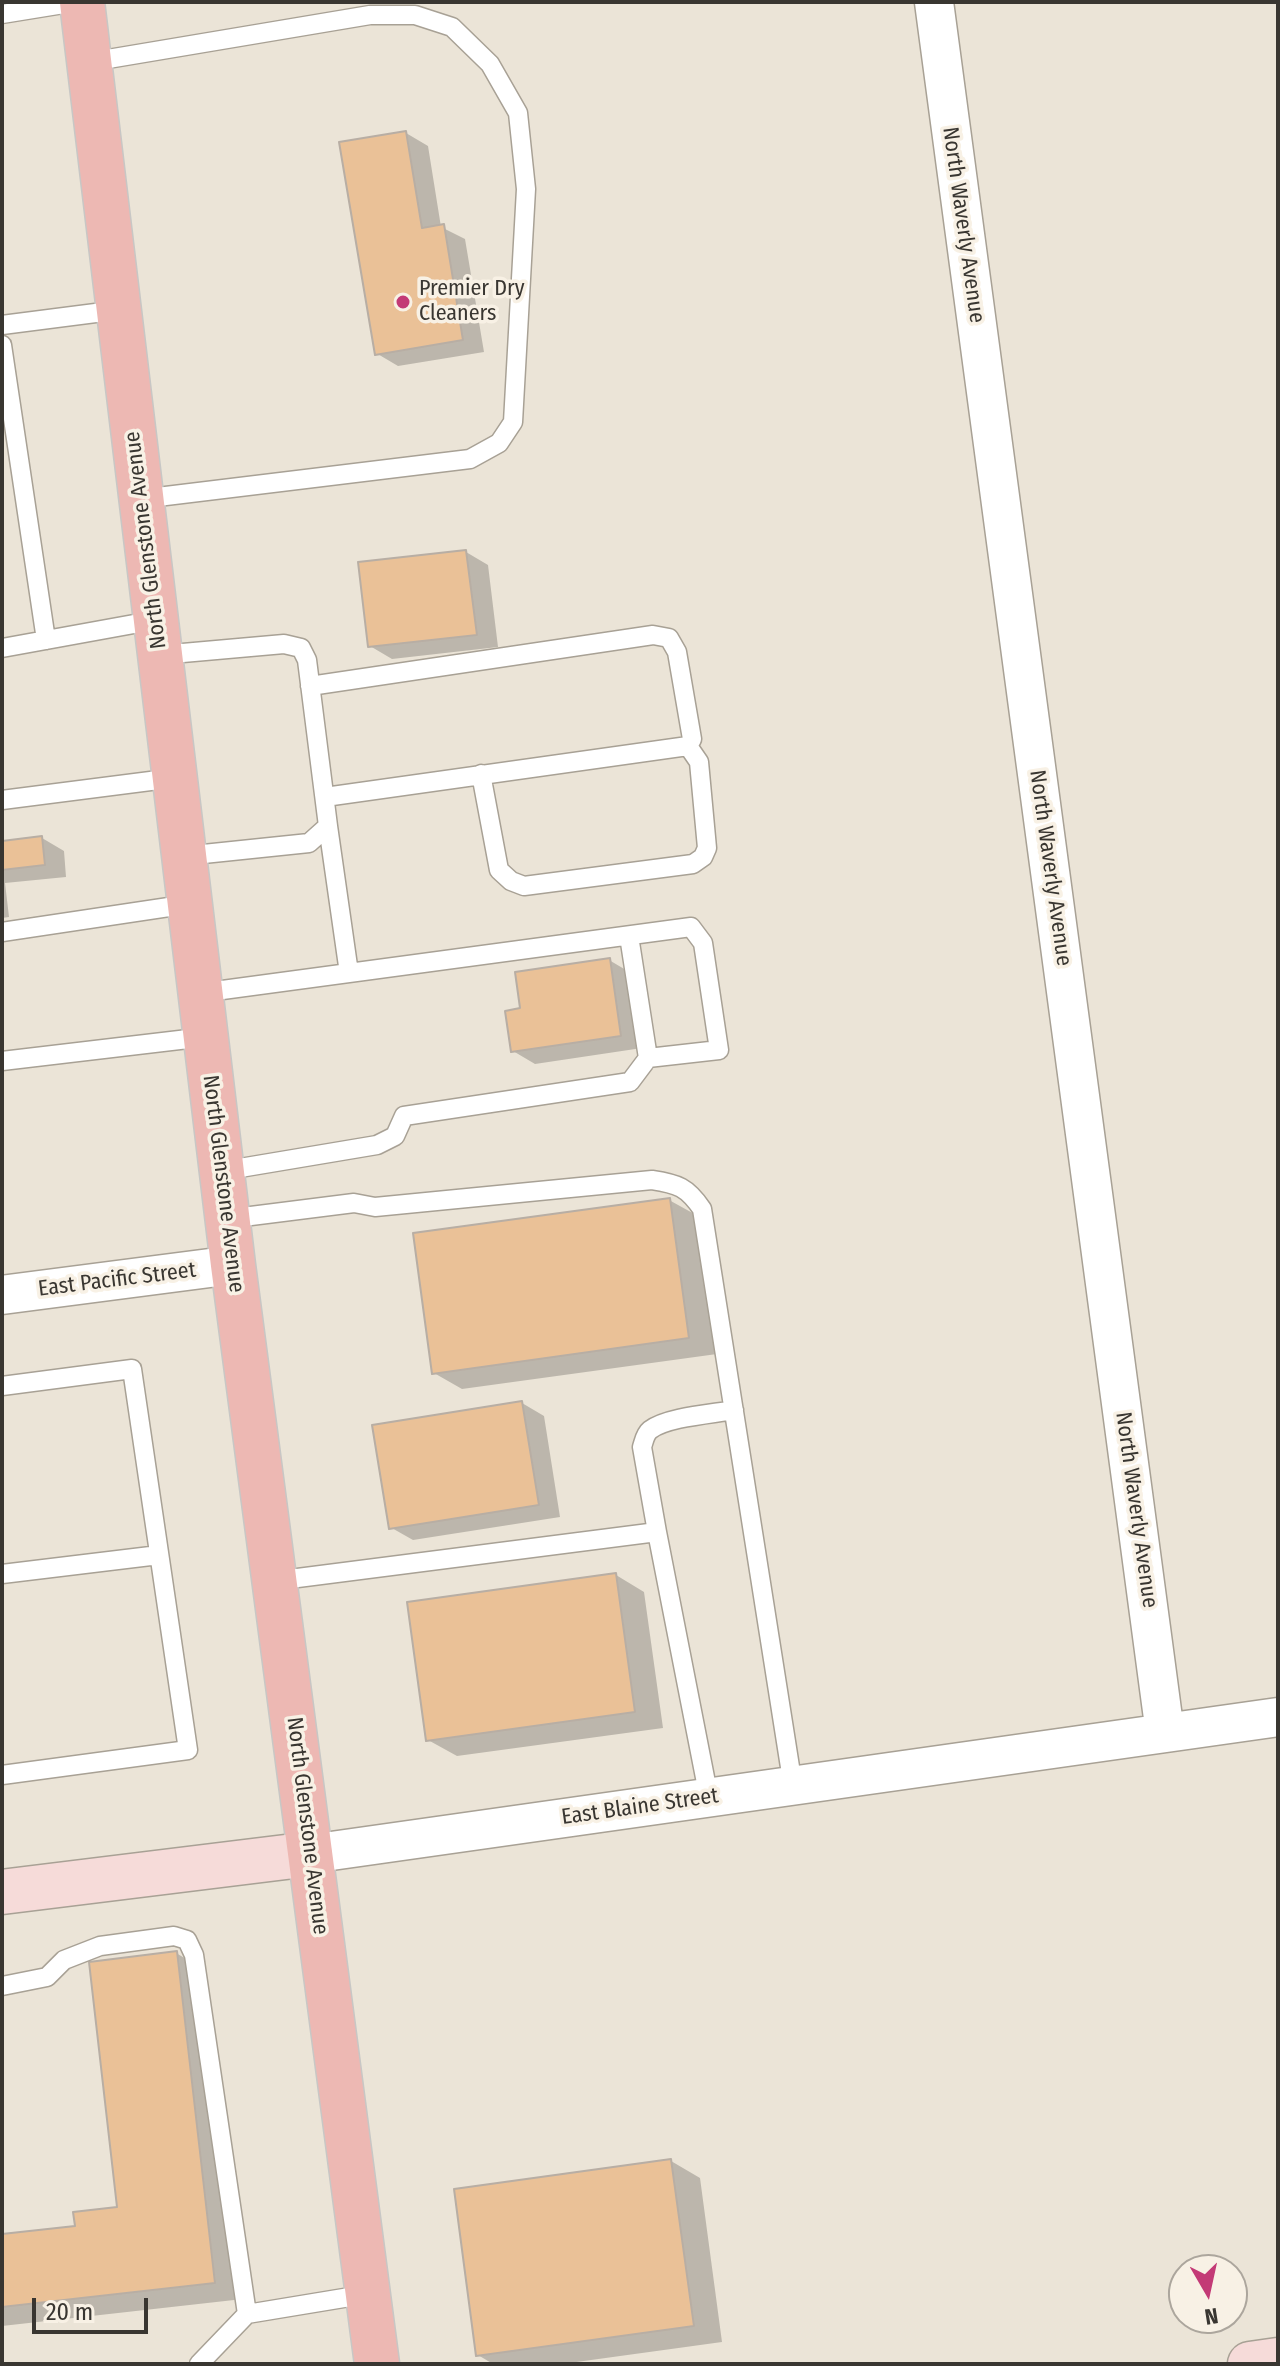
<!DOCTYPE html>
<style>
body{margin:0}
#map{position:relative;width:1280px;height:2366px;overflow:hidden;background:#ebe4d7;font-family:"Fira Sans Condensed",sans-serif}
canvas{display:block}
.frame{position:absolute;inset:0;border:4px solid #393631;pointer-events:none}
.north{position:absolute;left:1168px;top:2254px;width:80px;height:80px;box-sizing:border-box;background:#f8f1e5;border:2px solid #aca69d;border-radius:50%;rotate:171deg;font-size:22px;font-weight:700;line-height:32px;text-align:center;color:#393631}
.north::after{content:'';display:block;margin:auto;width:28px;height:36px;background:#c33a76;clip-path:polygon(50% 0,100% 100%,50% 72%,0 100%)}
.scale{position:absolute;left:32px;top:2298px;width:116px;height:36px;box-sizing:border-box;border:4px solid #393631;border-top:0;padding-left:10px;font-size:24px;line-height:28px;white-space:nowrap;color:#393631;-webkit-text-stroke:6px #f8f1e5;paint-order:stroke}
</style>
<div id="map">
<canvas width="1280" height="2366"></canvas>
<div class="frame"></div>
<div class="north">N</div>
<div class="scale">20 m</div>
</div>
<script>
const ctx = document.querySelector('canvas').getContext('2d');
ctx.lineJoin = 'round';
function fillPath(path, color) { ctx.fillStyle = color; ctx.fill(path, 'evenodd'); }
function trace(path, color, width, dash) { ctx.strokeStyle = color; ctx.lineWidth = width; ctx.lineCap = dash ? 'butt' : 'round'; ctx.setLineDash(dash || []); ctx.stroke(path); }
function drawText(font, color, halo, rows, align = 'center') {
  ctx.font = font + ' "Fira Sans Condensed",sans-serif'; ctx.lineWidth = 7; ctx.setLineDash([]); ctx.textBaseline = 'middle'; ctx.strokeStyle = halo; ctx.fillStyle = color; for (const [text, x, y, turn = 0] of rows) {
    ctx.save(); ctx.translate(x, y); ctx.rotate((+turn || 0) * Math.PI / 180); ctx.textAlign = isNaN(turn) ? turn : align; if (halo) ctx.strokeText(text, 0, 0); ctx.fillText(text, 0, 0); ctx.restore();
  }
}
const shadow = new Path2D(`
 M 406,133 L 428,146 L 441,227 L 465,239 L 484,352 L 398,366 L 376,353 Z
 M 466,552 L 488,565 L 498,647 L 392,659 L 370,646 Z
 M 42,838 L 64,851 L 66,877 L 5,883 L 9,917 L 2,918 L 2,843 Z
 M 609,960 L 631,973 L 642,1048 L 535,1064 L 513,1051 L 522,1010 Z
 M 669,1200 L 698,1216 L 717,1354 L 462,1389 L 434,1373 Z
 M 522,1403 L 544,1416 L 560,1517 L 413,1540 L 390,1527 Z
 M 616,1575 L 644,1592 L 663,1728 L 457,1756 L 428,1740 Z
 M 176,1953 L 205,1970 L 243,2299 L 2,2326 L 2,2236 L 77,2228 L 120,2209 Z
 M 671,2161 L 700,2178 L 722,2342 L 562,2364 L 493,2364 L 478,2355 Z`);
const building = new Path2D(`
 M 406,131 L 422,228 L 444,224 L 463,340 L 375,355 L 339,142 Z
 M 466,550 L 477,635 L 368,647 L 358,562 Z
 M 42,836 L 45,865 L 2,870 L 2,841 Z
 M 610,958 L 621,1036 L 511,1052 L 505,1011 L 520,1008 L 515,972 Z
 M 670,1198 L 689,1338 L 432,1374 L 413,1233 Z
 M 522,1401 L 539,1505 L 389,1529 L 372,1425 Z
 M 616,1573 L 635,1712 L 426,1741 L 407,1602 Z
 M 177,1951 L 215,2283 L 2,2307 L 2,2234 L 75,2226 L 73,2212 L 117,2207 L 89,1962 Z
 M 671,2159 L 694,2326 L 476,2356 L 454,2189 Z`);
const lane = new Path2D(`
 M 2,14 L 76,2
 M 90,62 L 370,15 L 415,15 L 452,27 L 490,64 L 518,113 L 526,189 L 513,422 L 499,443 L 470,459 L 141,499
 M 2,325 L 119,310
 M 2,345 L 46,640
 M 2,648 L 156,620
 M 160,655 L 284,644 L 301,648 L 307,660 L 328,826 L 309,843 L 184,856
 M 310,686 L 653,635 L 669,638 L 677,652 L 692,739 L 688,746 L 325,797
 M 481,774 L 499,870 L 511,881 L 524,886 L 693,864 L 703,857 L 707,848 L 699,762 L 688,746
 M 2,800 L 174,778
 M 328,826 L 349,973
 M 2,932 L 189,904
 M 629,936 L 648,1058
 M 200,993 L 691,927 L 703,943 L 719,1050 L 648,1058 L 630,1082 L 404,1116 L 395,1136 L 377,1145 L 222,1171
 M 2,1061 L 205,1037
 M 227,1219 L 354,1203 L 375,1207 L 652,1180 C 678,1184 687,1187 702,1209 L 793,1786
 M 2,1386 L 132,1369 L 188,1750 L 2,1775
 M 657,1532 L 642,1447 C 644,1441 645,1434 650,1430 C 667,1417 712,1414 734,1410
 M 2,1574 L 159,1555
 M 274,1581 L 657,1532 L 709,1798
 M 2,1986 L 47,1977 L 64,1960 L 100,1946 L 174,1936 L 187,1940 L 194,1955 L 247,2314
 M 199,2364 L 247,2314 L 368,2294`);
const street = new Path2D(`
 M 934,2 L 1165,1733
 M 2,1295 L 233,1265
 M 310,1854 L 1278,1717`);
const secondary = new Path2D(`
 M 2,1892 L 310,1854
 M 1250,2364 L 1278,2360`);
const primary = new Path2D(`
 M 82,2 L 233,1265 L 377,2364`);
const markers = [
 [403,302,8,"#c33a76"]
];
const streetNames = [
 ["North Waverly Avenue",963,225,82],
 ["North Glenstone Avenue",146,540,-97],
 ["North Waverly Avenue",1050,868,82],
 ["North Glenstone Avenue",223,1184,83],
 ["East Pacific Street",117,1280,-7],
 ["North Waverly Avenue",1136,1510,82],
 ["East Blaine Street",640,1807,-8],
 ["North Glenstone Avenue",307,1826,83]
];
const poiNames = [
 ["Premier Dry",419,289],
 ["Cleaners",419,314]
];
fillPath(shadow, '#0003');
fillPath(building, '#eac197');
trace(building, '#b8aea4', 2);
trace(lane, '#a8a195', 21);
trace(street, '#a8a195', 41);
trace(secondary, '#a8a195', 47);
trace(primary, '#c8c7c5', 47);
trace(lane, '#fff', 18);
trace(street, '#fff', 38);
trace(secondary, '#f6dbd9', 44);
trace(primary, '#edb8b3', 44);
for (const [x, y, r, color] of markers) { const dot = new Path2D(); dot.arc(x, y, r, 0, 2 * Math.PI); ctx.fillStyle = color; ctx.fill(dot); trace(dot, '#f8f1e5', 3); }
drawText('22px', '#393631', '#f8f1e5', streetNames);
drawText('22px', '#393631', '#f8f1e5', poiNames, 'left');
</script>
